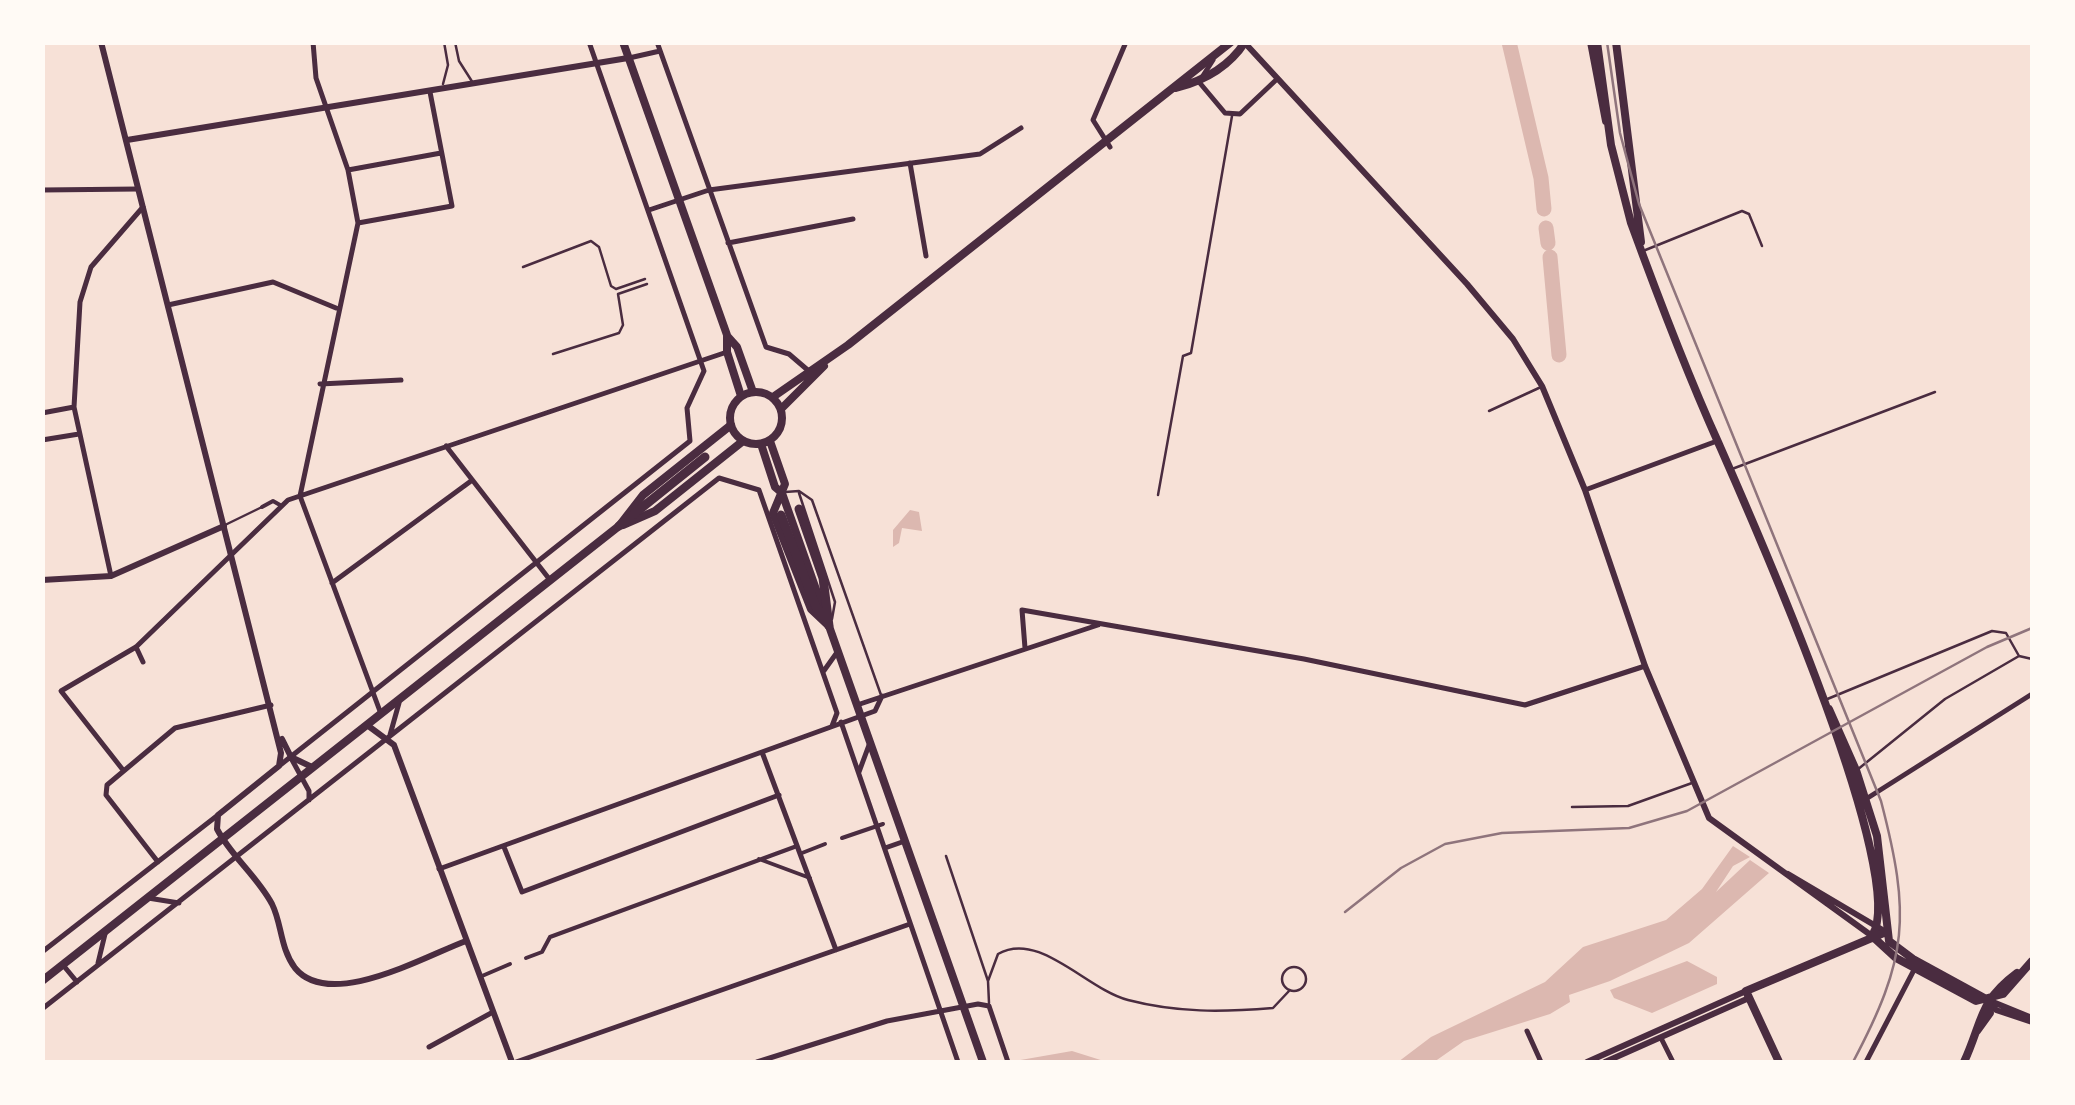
<!DOCTYPE html>
<style>
body{margin:0}
#map{position:relative;width:2075px;height:1105px;overflow:hidden;background:#f7e1d7;font-family:"Space Grotesk",sans-serif}
canvas{display:block}
.frame{position:absolute;inset:0;border:45px solid #fffaf5;pointer-events:none}
</style>
<div id="map">
<canvas width="2075" height="1105"></canvas>
<div class="frame"></div>
</div>
<script>
const ctx = document.querySelector('canvas').getContext('2d');
ctx.lineJoin = 'round';
function fillPath(path, color) { ctx.fillStyle = color; ctx.fill(path, 'evenodd'); }
function trace(path, color, width, dash) { ctx.strokeStyle = color; ctx.lineWidth = width; ctx.lineCap = dash ? 'butt' : 'round'; ctx.setLineDash(dash || []); ctx.stroke(path); }
const water = new Path2D(`
 M 910,510 L 919,512 L 922,531 L 902,528 L 899,543 L 893,547 L 893,530 Z
 M 1733,846 L 1750,857 L 1733,866 L 1716,892 L 1750,860 L 1769,873 L 1689,943 L 1610,981 L 1569,995 L 1570,1002 L 1550,1014 L 1464,1041 L 1434,1062 L 1398,1062 L 1431,1037 L 1545,982 L 1583,947 L 1666,920 L 1702,889 Z
 M 1687,961 L 1717,977 L 1717,984 L 1652,1013 L 1614,998 L 1610,990 Z
 M 1072,1051 L 1107,1062 L 1009,1062 Z`);
const river = new Path2D(`
 M 1509,42 L 1541,178 L 1544,209
 M 1546,228 L 1548,243
 M 1550,257 L 1559,355`);
const service = new Path2D(`
 M 455,42 L 459,61 L 473,83
 M 443,84 L 448,65 L 444,42
 M 1643,251 L 1742,211 L 1749,214 L 1762,246
 M 523,267 L 591,241 L 599,247 L 611,286 L 616,289 L 645,279
 M 553,354 L 619,333 L 623,325 L 618,294 L 647,284
 M 1489,411 L 1541,387
 M 1732,469 L 1935,392
 M 785,492 L 799,491 L 812,500 L 881,695
 M 799,493 L 835,602 L 832,619
 M 1158,495 L 1183,356 L 1191,353 L 1232,116
 M 225,525 L 262,507
 M 1825,700 L 1992,631 L 2006,633 L 2019,656
 M 1857,770 L 1945,699 L 2019,656 L 2032,659
 M 1572,807 L 1628,806 L 1692,783
 M 946,856 L 988,981 L 989,1003
 M1282 979a12 12 0 1 1 24 0a12 12 0 1 1-24 0Z
 M 988,981 L 998,954 C 1039,930 1086,989 1128,1000 C 1178,1013 1222,1012 1273,1008 L 1289,991`);
const pedestrian = new Path2D(`
 M 262,507 L 273,501 L 280,505
 M 842,838 L 883,824
 M 802,853 L 825,844
 M 759,859 L 810,878
 M 526,958 L 542,952 L 550,937 L 797,846
 M 482,976 L 510,964`);
const minor = new Path2D(`
 M 313,42 L 316,78 L 348,170 L 358,223 L 300,496 L 381,714
 M 657,42 L 766,347 L 789,354 L 810,372
 M 629,58 L 660,51
 M 1213,60 L 1199,82 L 1225,113 L 1240,114 L 1276,80
 M 1110,147 L 1093,120 L 1126,42
 M 910,163 L 926,256
 M 348,170 L 441,153
 M 42,190 L 138,189
 M 649,210 L 709,190 L 980,154 L 1021,128
 M 358,223 L 452,206 L 430,92
 M 728,243 L 853,219
 M 168,305 L 273,282 L 336,308
 M 320,384 L 401,380
 M 42,413 L 74,407
 M 42,440 L 79,434
 M 446,446 L 550,580
 M 1585,490 L 1717,441
 M 111,576 L 74,407 L 80,302 L 91,267 L 143,207
 M 332,583 L 471,481
 M 136,647 L 143,662
 M 1025,648 L 1022,610 L 1304,659 L 1525,705 L 1645,666
 M 823,672 L 838,651
 M 857,705 L 1098,625
 M 841,722 L 958,1062
 M 390,735 L 399,703
 M 762,752 L 836,950
 M 291,758 L 309,791 L 309,800
 M 279,766 L 690,441 L 687,408 L 704,371 L 589,42
 M 123,770 L 61,691 L 136,647 L 288,500 L 727,352
 M 859,772 L 869,745
 M 1866,799 L 2032,694
 M 504,847 L 522,892 L 779,795
 M 885,848 L 905,841
 M 158,862 L 106,795 L 107,785 L 175,728 L 271,705
 M 439,869 L 875,711 L 882,696
 M 148,898 L 179,903
 M 42,952 L 218,815
 M 98,963 L 106,930
 M 63,965 L 77,982
 M 42,1009 L 719,478 L 759,490 L 837,713 L 832,726
 M 1527,1031 L 1541,1062
 M 1661,1038 L 1673,1062
 M 429,1047 L 493,1012
 M 516,1062 L 910,924
 M 757,1062 L 887,1021 L 978,1004 L 989,1006 L 1008,1062
 M 1866,1062 L 1915,968`);
const tertiary = new Path2D(`
 M 101,42 L 281,753 L 279,766 L 218,815 L 217,829 C 231,856 257,876 272,904 C 282,924 280,948 295,968 C 330,1011 425,956 466,941
 M 1244,42 L 1467,284 L 1513,339 L 1542,386 L 1585,490 L 1645,666 L 1709,818 L 1872,936
 M 127,140 L 628,58
 M 42,580 L 111,576 L 224,526
 M 367,725 L 394,745 L 512,1062
 M 282,739 L 291,757 L 312,767
 M 1788,874 L 1886,932
 M 1988,1000 L 2032,1018
 M 1989,1001 L 1996,1010 L 2032,1022
 M 1587,1062 L 1746,991
 M 1605,1062 L 1749,998`);
const secondary = new Path2D(`
 M 623,42 L 727,335 L 727,352 L 741,396
 M 1591,42 L 1606,121
 M 1597,42 L 1611,145 L 1631,223 C 1658,297 1686,371 1718,442 C 1751,517 1911,876 1872,936
 M 1616,42 L 1641,242
 M 728,337 L 737,347 L 753,392
 M 623,525 L 655,511 L 743,441
 M 1829,709 L 1856,770 L 1877,836 L 1889,941 L 1913,959 L 1988,1000
 M 1872,936 L 1896,958 L 1976,1001 L 2003,994 L 2032,961
 M 42,981 L 619,526 L 643,495 L 731,425
 M 1977,1031 L 1990,1013 L 1988,1000
 M 1779,1062 L 1746,991 L 1886,932
 M 1964,1062 C 1983,1021 1978,1002 2017,973`);
const primary = new Path2D(`
 M 1176,88 C 1203,81 1229,67 1245,42
 M730 418a26 26 0 1 1 52 0a26 26 0 1 1-52 0Z
 M 773,397 L 848,345 L 1231,42
 M 781,409 L 824,366
 M 770,441 L 785,484 L 773,513 L 811,609 L 829,626
 M 761,444 L 775,487 L 782,493 L 983,1062`);
const trunk = new Path2D(`
 M 799,509 L 823,578 L 829,626
 M 781,515 L 816,607 L 828,623
 M 619,526 L 705,457`);
const tram = new Path2D(`
 M 1607,42 L 1620,133 L 1639,204 L 1881,801 C 1911,916 1908,958 1853,1062`);
const rail = new Path2D(`
 M 1345,912 L 1401,868 L 1445,844 L 1502,833 L 1629,828 L 1687,811 L 1987,647 L 2032,628`);
fillPath(water, '#dcb8b0');
trace(river, '#dcb8b0', 15);
trace(service, '#4a2c40', 2.5);
trace(pedestrian, '#4a2c40', 4);
trace(minor, '#4a2c40', 5);
trace(tertiary, '#4a2c40', 6);
trace(secondary, '#4a2c40', 8);
trace(primary, '#4a2c40', 8);
trace(trunk, '#4a2c40', 9);
trace(tram, '#8f747c', 2.5);
trace(rail, '#8f747c', 2.5);
</script>
